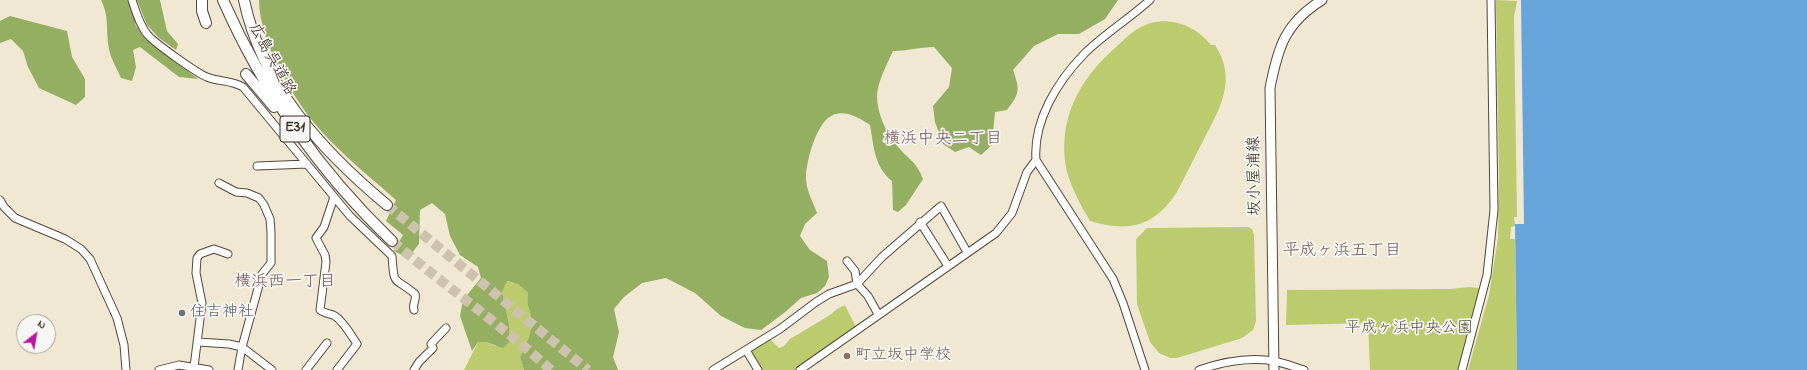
<!DOCTYPE html>
<meta charset="utf-8">
<style>
body{margin:0}
#map{position:relative;width:1807px;height:370px;overflow:hidden;background:#f0e8d2;font-family:"Indie Flower",sans-serif}
canvas{display:block}
.north{position:absolute;left:16px;top:314px;width:40px;height:40px;box-sizing:border-box;background:#f6f6f2;border:1px solid #aba49d;border-radius:50%;rotate:31deg;font-size:11px;font-weight:700;line-height:16px;text-align:center;color:#3b2a1e}
.north::after{content:'';display:block;margin:auto;width:14px;height:18px;background:#b5179e;clip-path:polygon(50% 0,100% 100%,50% 72%,0 100%)}
</style>
<div id="map">
<canvas width="1807" height="370"></canvas>
<div class="north">N</div>
</div>
<script>
const ctx = document.querySelector('canvas').getContext('2d');
ctx.lineJoin = 'round';
function fillPath(path, color) { ctx.fillStyle = color; ctx.fill(path, 'evenodd'); }
function trace(path, color, width, dash) { ctx.strokeStyle = color; ctx.lineWidth = width; ctx.lineCap = dash ? 'butt' : 'round'; ctx.setLineDash(dash || []); ctx.stroke(path); }
function drawText(font, color, halo, rows, align = 'center') {
  ctx.font = font + ' "Indie Flower","Klee One",sans-serif'; ctx.lineWidth = 3.5; ctx.setLineDash([]); ctx.textBaseline = 'middle'; ctx.strokeStyle = halo; ctx.fillStyle = color; for (const [text, x, y, turn = 0] of rows) {
    ctx.save(); ctx.translate(x, y); ctx.rotate((+turn || 0) * Math.PI / 180); ctx.textAlign = isNaN(turn) ? turn : align; if (halo) ctx.strokeText(text, 0, 0); ctx.fillText(text, 0, 0); ctx.restore();
  }
}
const green = new Path2D(`
 M 1496,0 L 1517,1 L 1514,17 L 1517,217 L 1514,217 L 1515,226 L 1511,227 L 1510,239 L 1515,239 L 1517,370 L 1468,370 L 1489,295 L 1498,238 L 1499,175 Z
 M 1164,21 C 1183,22 1199,30 1211,45 L 1215,45 C 1237,79 1221,107 1204,139 C 1195,157 1186,174 1177,192 C 1155,226 1129,233 1090,221 C 1081,206 1072,189 1067,172 C 1056,122 1079,79 1115,48 C 1133,32 1139,23 1164,21 Z
 M 1248,227 L 1252,229 L 1254,235 L 1256,321 L 1253,330 L 1242,338 L 1177,358 L 1170,358 L 1159,353 L 1150,342 L 1137,304 L 1136,239 L 1147,228 Z
 M 506,281 L 518,284 L 528,293 C 526,307 530,306 531,318 C 533,331 526,345 520,357 L 524,370 L 464,370 L 478,342 L 486,342 L 495,346 L 509,324 L 502,292 Z
 M 1469,287 L 1480,288 L 1458,370 L 1370,370 L 1368,323 L 1286,325 L 1287,290 L 1450,289 Z
 M 845,305 L 856,327 L 796,370 L 760,370 L 750,351 L 770,339 L 779,348 L 784,346 L 790,339 L 830,315 L 837,309 Z`);
const forest = new Path2D(`
 M 101,0 L 129,0 L 136,26 L 145,39 L 198,79 L 179,77 L 140,47 L 133,50 L 136,67 L 132,81 L 121,78 C 116,67 109,56 108,43 C 106,25 109,17 101,0 Z
 M 137,0 L 160,0 L 167,31 L 178,44 L 176,50 L 159,38 L 147,25 Z
 M 259,0 L 1118,0 L 1105,19 L 1079,34 L 1058,34 L 1034,46 L 1013,70 C 1020,90 1020,93 1007,110 L 995,112 L 992,145 L 981,155 L 969,147 L 955,152 L 943,144 L 935,122 L 933,106 L 949,87 L 952,68 L 934,47 C 920,47 907,51 893,51 C 887,64 878,81 877,95 C 877,114 886,133 899,148 C 910,161 916,161 923,179 L 906,205 L 898,212 L 893,210 L 892,181 C 874,166 874,147 870,125 C 859,117 841,107 828,118 C 815,129 806,162 806,178 C 806,190 813,202 817,213 L 805,224 L 800,236 L 810,250 L 827,261 L 829,277 L 825,286 L 817,293 L 801,298 L 784,313 L 761,330 L 745,328 L 721,316 L 695,293 L 666,278 L 642,283 L 624,297 L 614,309 L 619,332 L 613,357 L 618,370 L 524,370 L 520,357 C 526,345 533,331 531,318 C 530,307 526,307 528,293 L 518,284 L 507,281 L 502,292 L 509,324 L 509,342 L 503,348 L 486,342 L 478,342 L 472,351 L 460,316 L 463,300 L 481,278 L 478,267 L 460,255 L 450,236 L 445,214 L 432,203 L 420,210 L 419,244 L 408,258 L 394,251 L 403,235 L 386,221 L 396,200 C 371,178 345,157 322,132 C 294,101 259,42 259,0 Z
 M 10,16 L 67,31 L 72,57 L 85,79 L 85,97 L 76,105 L 39,88 L 28,67 L 23,51 L 11,39 L 0,43 L 0,21 Z`);
const water = new Path2D(`
 M 1521,0 L 1807,0 L 1807,370 L 1517,370 L 1515,224 L 1524,224 Z`);
const highwayTunnel = new Path2D(`
 M 387,205 L 588,370
 M 392,241 C 444,285 500,324 551,370`);
const minor = new Path2D(`
 M 132,0 C 136,12 139,24 147,34 C 153,42 198,74 207,77 C 219,82 231,80 243,87 L 350,216 L 392,256 C 394,288 394,276 415,294 C 417,299 412,304 414,310
 M 257,166 L 307,164
 M 219,183 L 236,192 L 247,193 L 259,198 L 264,205 L 270,219 L 271,232 L 271,263 L 262,274 L 242,347 L 238,370
 M 334,197 L 324,227 L 316,238 L 325,255 L 326,262 L 320,310 C 325,314 330,313 335,316 C 344,322 351,335 357,344 L 337,370
 M 0,200 L 4,207 L 15,218 L 65,239 L 81,249 L 90,259 L 117,318 L 124,345 L 126,370
 M 920,222 L 948,266
 M 847,261 L 855,271 L 857,284 L 868,296 L 878,314
 M 198,342 L 229,344 L 242,347 L 272,370
 M 746,350 L 758,370
 M 194,367 L 202,303 L 196,273 L 197,258 L 200,254 L 214,249 L 228,254
 M 159,370 L 179,365 L 209,370
 M 306,370 L 327,343
 M 414,370 L 419,362 L 433,348 L 431,344 L 446,328
 M 713,370 L 780,329 L 816,302 L 829,294 L 857,284 L 882,257 L 941,206 L 967,252
 M 800,370 L 996,233 L 1012,213 L 1027,172 L 1036,160
 M 1145,370 L 1123,303 L 1113,279 L 1036,160 C 1033,121 1057,82 1084,54 C 1104,34 1129,19 1150,0
 M 1199,370 C 1222,362 1249,357 1274,361 C 1284,363 1294,367 1304,370
 M 1462,370 L 1487,275 L 1494,210 L 1491,0`);
const major = new Path2D(`
 M 1274,370 L 1270,88 C 1278,47 1285,23 1322,0`);
const highway = new Path2D(`
 M 202,0 L 202,11 L 206,23
 M 223,0 C 263,91 320,172 392,241
 M 244,0 C 262,86 322,151 387,205
 M 246,74 L 274,107`);
const markers = [
 [182,313,4,"#6b7280"],
 [847,356,4,"#8d6e63"]
];
const shields = [
 [295,129,30]
];
const shieldNames = [
 ["E31",295,129]
];
const streetNames = [
 ["広島呉道路",271,60,61],
 ["坂小屋浦線",1256,176,-91]
];
const worshipNames = [
 ["住吉神社",190,313]
];
const parkNames = [
 ["平成ヶ浜中央公園",1409,329]
];
const educationNames = [
 ["町立坂中学校",855,356]
];
const neighbourhoodNames = [
 ["横浜中央二丁目",943,140],
 ["平成ヶ浜五丁目",1342,252],
 ["横浜西一丁目",285,283]
];
fillPath(green, '#bbcb6e');
fillPath(forest, '#94af61');
fillPath(water, '#67a4d9');
trace(highwayTunnel, '#ccc2ae', 10, [10, 5]);
trace(minor, '#564639', 9);
trace(major, '#564639', 11);
trace(highway, '#564639', 12);
trace(minor, '#fff', 7);
trace(major, '#fff', 9);
trace(highway, '#fff', 10);
for (const [x, y, r, color] of markers) { const dot = new Path2D(); dot.arc(x, y, r, 0, 2 * Math.PI); ctx.fillStyle = color; ctx.fill(dot); trace(dot, '#f6f6f2', 1.5); }
for (const [x, y, w] of shields) { const box = new Path2D(); box.roundRect(x - w / 2, y - 13, w, 26, 3); ctx.fillStyle = '#f6f6f2'; ctx.fill(box); trace(box, '#3b2a1e', 1); }
drawText('bold 15px', '#3b2a1e', null, shieldNames);
drawText('16px', '#3b2a1e', '#f6f6f2', streetNames);
drawText('16px', '#5b616d', '#f6f6f2', worshipNames, 'left');
drawText('16px', '#5b5232', '#f6f6f2', parkNames);
drawText('16px', '#785e54', '#f6f6f2', educationNames, 'left');
drawText('17px', '#77585a', '#f6f6f2', neighbourhoodNames);
</script>
